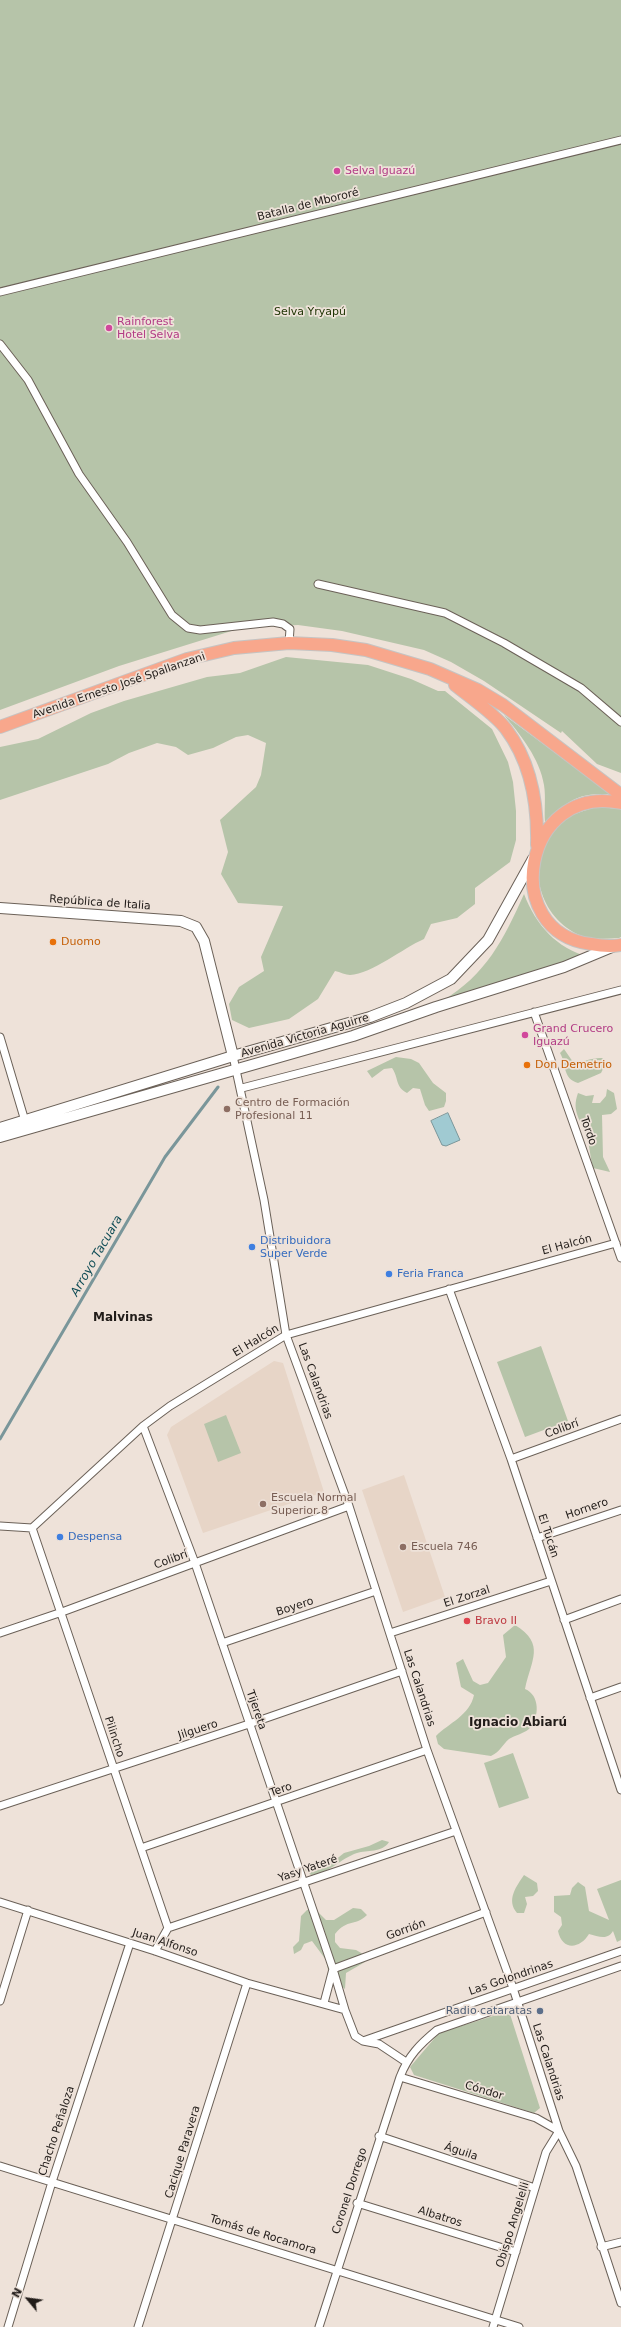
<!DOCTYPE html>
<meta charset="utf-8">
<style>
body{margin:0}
#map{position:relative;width:621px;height:2327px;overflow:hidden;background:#eee2d9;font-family:"DejaVu Sans",sans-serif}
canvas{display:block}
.north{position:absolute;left:8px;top:2279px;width:40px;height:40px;-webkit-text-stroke:3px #eee2d9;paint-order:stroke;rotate:299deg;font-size:11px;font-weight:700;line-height:16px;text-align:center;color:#211c19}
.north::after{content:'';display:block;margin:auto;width:14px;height:18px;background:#211c19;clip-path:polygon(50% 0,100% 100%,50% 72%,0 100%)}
</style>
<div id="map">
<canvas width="621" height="2327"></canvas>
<div class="north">N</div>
</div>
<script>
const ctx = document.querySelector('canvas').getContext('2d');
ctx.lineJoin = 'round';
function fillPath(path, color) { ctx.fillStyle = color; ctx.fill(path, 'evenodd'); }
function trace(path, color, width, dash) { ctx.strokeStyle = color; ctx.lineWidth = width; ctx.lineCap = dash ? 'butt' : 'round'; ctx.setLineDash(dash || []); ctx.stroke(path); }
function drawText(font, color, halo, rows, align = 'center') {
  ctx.font = font + ' "DejaVu Sans",sans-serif'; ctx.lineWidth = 3.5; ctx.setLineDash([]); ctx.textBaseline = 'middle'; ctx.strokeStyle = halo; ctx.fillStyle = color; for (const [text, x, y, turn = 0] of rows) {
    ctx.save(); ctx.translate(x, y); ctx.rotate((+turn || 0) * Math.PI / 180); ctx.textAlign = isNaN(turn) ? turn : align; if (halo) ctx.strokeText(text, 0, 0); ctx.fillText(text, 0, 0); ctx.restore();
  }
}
const built = new Path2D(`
 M 274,1361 L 283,1363 L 324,1492 L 203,1533 L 167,1435 L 171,1427 Z
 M 404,1475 L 445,1597 L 403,1612 L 362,1490 Z`);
const green = new Path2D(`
 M 0,0 L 621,0 L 621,773 L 597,764 L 562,731 L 561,733 L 484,681 L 451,662 L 424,650 L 342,631 L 298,625 L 241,628 L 119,666 L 0,710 Z
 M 286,657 L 368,665 L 411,679 L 438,691 L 445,691 L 492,729 L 508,762 L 513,782 L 516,811 L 516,840 L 510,862 L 475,888 L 475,904 L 457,918 L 431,924 L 424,939 C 403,948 372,974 350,975 C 346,975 340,972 335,971 L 318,999 L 289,1019 L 249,1028 L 232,1020 L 229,1004 L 239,987 L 264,971 L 261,957 L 283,906 L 238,903 L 221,874 L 228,852 L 220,820 L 256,787 L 261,775 L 266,743 L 248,735 L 236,737 L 213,748 L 188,755 L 176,747 L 157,743 L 129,753 L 108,764 L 0,800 L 0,747 L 38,739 L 91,713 L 124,701 L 207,677 L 240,673 Z
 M 504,715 L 611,794 C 575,793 571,800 545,822 C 544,810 546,797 544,785 C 540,759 520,734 504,715 Z
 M 597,807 L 621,809 L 621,937 L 619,938 C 605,939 590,940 577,934 C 537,914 525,860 556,827 C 567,815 582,811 597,807 Z
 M 524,894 C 536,925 556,948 589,957 L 442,1001 C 486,975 504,939 524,894 Z
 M 564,1049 L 573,1062 C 584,1063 591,1057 603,1058 L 605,1065 L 601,1073 L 578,1083 C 562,1078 567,1065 560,1053 Z
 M 396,1057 L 411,1059 L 419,1063 L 433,1083 L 446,1093 L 446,1101 L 444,1107 L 429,1111 L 425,1105 L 420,1089 L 413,1088 L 407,1093 C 395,1087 399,1078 392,1068 L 384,1069 L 372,1078 L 367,1071 Z
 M 607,1089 L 614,1093 L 617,1109 L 611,1114 L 602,1115 L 603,1157 L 610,1172 L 593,1168 C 590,1158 590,1147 587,1137 C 581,1120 571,1112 578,1093 L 586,1096 L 594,1095 L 592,1103 L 600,1103 L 606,1096 Z
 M 541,1346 L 568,1421 L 525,1437 L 497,1362 Z
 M 226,1415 L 241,1453 L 218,1462 L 204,1424 Z
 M 515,1625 C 546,1644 531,1660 525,1689 C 540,1695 540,1717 529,1729 C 523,1734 515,1735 509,1739 C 502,1745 500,1752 491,1756 L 444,1749 L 438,1744 L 436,1736 C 449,1723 470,1715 474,1695 L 461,1687 L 456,1663 L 463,1659 L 473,1681 L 480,1685 L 488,1683 L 506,1657 L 503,1635 Z
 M 513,1753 L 529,1798 L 499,1808 L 484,1763 Z
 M 382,1840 L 389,1842 C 382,1853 367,1850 357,1853 C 341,1858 327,1875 311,1875 L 305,1870 L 308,1865 L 319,1863 L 322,1861 L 334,1861 L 344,1853 L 369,1846 Z
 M 524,1875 L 537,1883 L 538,1891 L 533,1896 L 525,1897 L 527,1904 L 524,1913 L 517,1913 C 506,1900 516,1887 524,1875 Z
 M 621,1880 L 621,1940 L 617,1942 L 613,1931 C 607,1941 598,1936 589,1934 C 580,1949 562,1951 558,1931 L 562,1925 L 561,1917 L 554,1912 L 554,1896 L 570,1895 L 572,1888 L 578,1882 L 585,1887 L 589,1911 L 609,1920 L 597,1889 Z
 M 353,1908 L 361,1909 L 367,1915 C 355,1927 348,1918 335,1934 L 335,1942 L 340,1948 L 356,1950 L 363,1954 L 365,1962 L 346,1973 L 345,1989 L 329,1975 L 326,1960 L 312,1941 L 304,1944 L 301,1950 L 294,1954 L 293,1947 L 299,1941 L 301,1916 L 307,1910 L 315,1909 L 326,1920 L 334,1920 Z
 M 509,2011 L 540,2108 L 534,2113 L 414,2075 L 410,2067 L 439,2033 Z`);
const water = new Path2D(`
 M 448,1113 L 460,1140 L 446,1146 L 442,1145 L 431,1121 Z`);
const stream = new Path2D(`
 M 0,1439 L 165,1157 L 218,1087`);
const minor = new Path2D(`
 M 0,292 L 621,140
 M 0,344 L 28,380 L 79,474 L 127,542 L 172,615 L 188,628 L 200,630 L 273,622 L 283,624 L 290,629 L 289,643
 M 318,584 L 445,613 L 504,643 L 581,688 L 621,722
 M 534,1012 L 621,1258
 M 0,1037 L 25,1121
 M 233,1056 L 264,1200 L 286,1335 L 349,1506 L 427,1750 L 513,1988 L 559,2131 L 576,2166 L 621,2303
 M 242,1088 L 621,990
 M 449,1289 L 511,1459 L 621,1790
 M 143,1426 L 195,1563 L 333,1969 L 324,2003
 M 511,1459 L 621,1419
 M 0,1526 L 32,1528 L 143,1426 L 170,1406 L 286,1335 L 616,1243
 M 32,1528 L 168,1928 L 155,1951
 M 537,1538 L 621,1510
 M 564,1620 L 621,1599
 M 0,1633 L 62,1612 L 349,1506
 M 390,1633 L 551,1581
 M 222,1643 L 376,1591
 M 590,1698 L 621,1687
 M 0,1806 L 249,1724 L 402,1671
 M 141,1848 L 427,1750
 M 0,1902 L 155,1951 L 247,1983 L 345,2010 L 355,2036 L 363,2041 L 379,2044 L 406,2062
 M 168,1928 L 456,1831
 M 0,2001 L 28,1910
 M 345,2010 L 333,1969 L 486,1912
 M 363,2041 L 621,1951
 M 400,2077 L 536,2118 L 559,2131 L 546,2152 L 493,2327
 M 379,2136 L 535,2188
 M 0,2166 L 519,2327
 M 357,2203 L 516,2252
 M 601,2247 L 621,2242
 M 8,2327 L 52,2182 L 130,1943
 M 138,2327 L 247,1983
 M 319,2327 L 400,2077 C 408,2056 420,2044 437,2030 L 621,1966`);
const secondary = new Path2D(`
 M 0,908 L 181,921 L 196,927 L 204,941 L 233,1056
 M 0,1128 L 233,1056 L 370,1017 L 406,1003 L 451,979 L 488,940 L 533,859
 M 0,1137 L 353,1036 L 436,1007 L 564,967 L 612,947`);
const trunk = new Path2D(`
 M 455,685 C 470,697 496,715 506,729 C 531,762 538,806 537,845
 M 0,727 L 187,659 L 234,648 L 289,643 L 332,645 L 366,650 L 430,669 L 478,690 L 503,705 L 621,795
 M 621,803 C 524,782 497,932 591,944 C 601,946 611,947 621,945`);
const markers = [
 [337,171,4,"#d1479c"],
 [109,328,4,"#d1479c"],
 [53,942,4,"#e8710a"],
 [525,1035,4,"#d1479c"],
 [527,1065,4,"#e8710a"],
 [227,1109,4,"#8d6e63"],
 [252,1247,4,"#3f7fe0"],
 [389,1274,4,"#3f7fe0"],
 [263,1504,4,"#8d6e63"],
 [60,1537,4,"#3f7fe0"],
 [403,1547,4,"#8d6e63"],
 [467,1621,4,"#e0444e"],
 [540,2011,4,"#5c6f8a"]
];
const hotelNames = [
 ["Selva Iguazú",345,171],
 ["Rainforest",117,322],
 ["Hotel Selva",117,335],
 ["Grand Crucero",533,1029],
 ["Iguazú",533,1042]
];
const streetNames = [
 ["Batalla de Mbororé",308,205,-14],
 ["Avenida Ernesto José Spallanzani",119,686,-19],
 ["República de Italia",100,903,4],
 ["Avenida Victoria Aguirre",305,1036,-16],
 ["Tordo",588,1131,71],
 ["El Halcón",567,1245,-15],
 ["El Halcón",256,1341,-31],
 ["Las Calandrias",315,1381,70],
 ["Colibrí",562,1429,-20],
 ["Hornero",587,1509,-19],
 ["El Tucán",548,1536,72],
 ["Colibrí",171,1560,-20],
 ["El Zorzal",467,1597,-18],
 ["Boyero",295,1607,-18],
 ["Las Calandrias",419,1688,72],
 ["Tijereta",256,1710,71],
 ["Jilguero",198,1730,-18],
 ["Pilincho",114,1737,72],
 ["Tero",281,1790,-19],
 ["Yasy Yateré",308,1869,-19],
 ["Gorrión",406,1930,-20],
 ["Juan Alfonso",165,1943,18],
 ["Las Golondrinas",511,1978,-19],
 ["Las Calandrias",548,2062,72],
 ["Cóndor",484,2091,17],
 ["Chacho Peñaloza",57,2131,-72],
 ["Cacique Paravera",183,2152,-73],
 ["Águila",461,2152,18],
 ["Coronel Dorrego",350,2191,-72],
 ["Albatros",440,2217,17],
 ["Obispo Angelelli",513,2225,-73],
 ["Tomás de Rocamora",263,2235,17]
];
const parkNames = [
 ["Selva Yryapú",310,312]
];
const foodNames = [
 ["Duomo",61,942],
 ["Don Demetrio",535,1065]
];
const educationNames = [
 ["Centro de Formación",235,1103],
 ["Profesional 11",235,1116],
 ["Escuela Normal",271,1498],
 ["Superior 8",271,1511],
 ["Escuela 746",411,1547]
];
const shopNames = [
 ["Distribuidora",260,1241],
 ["Super Verde",260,1254],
 ["Feria Franca",397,1274],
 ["Despensa",68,1537]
];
const healthNames = [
 ["Bravo II",475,1621]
];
const serviceNames = [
 ["Radio cataratas",532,2011]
];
const waterNames = [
 ["Arroyo Tacuara",97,1256,-60]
];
const neighbourhoodNames = [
 ["Malvinas",123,1318],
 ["Ignacio Abiarú",518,1723]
];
fillPath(built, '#e7d5c7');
fillPath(green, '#b6c4a9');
fillPath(water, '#a0cad2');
trace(water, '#7a969a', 1);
trace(stream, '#7a969a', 3);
trace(minor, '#6b6158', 9);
trace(secondary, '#6b6158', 12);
trace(trunk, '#c5c4c3', 14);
trace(minor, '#fff', 7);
trace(secondary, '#fff', 10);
trace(trunk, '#f8a78c', 12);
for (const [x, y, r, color] of markers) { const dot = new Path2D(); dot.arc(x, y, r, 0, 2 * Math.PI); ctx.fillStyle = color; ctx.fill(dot); trace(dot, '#eee2d9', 1.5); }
drawText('11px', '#b23c85', '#eee2d9', hotelNames, 'left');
drawText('11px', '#211c19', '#eee2d9', streetNames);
drawText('11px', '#213606', '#eee2d9', parkNames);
drawText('11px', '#c56008', '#eee2d9', foodNames, 'left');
drawText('11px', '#785e54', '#eee2d9', educationNames, 'left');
drawText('11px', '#366cbe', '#eee2d9', shopNames, 'left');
drawText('11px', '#be3a42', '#eee2d9', healthNames, 'left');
drawText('11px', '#4e5e75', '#eee2d9', serviceNames, 'right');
drawText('italic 12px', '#0f4c55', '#eee2d9', waterNames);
drawText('bold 12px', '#211c19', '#eee2d9', neighbourhoodNames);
</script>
